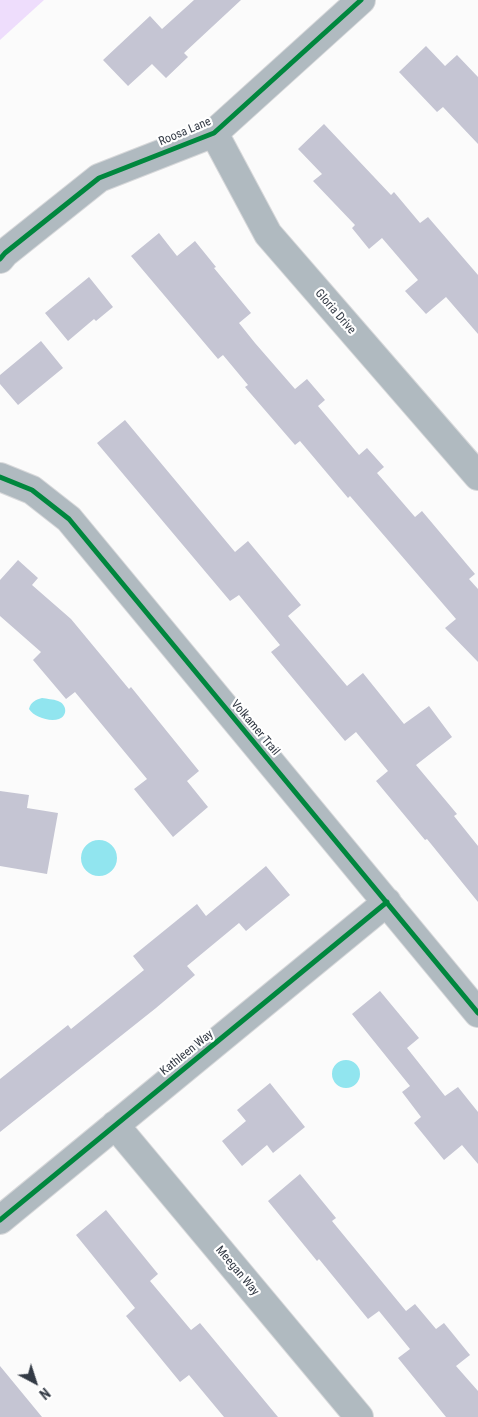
<!DOCTYPE html>
<style>
body{margin:0}
#map{position:relative;width:478px;height:1417px;overflow:hidden;background:#fbfbfb;font-family:"Roboto Condensed",sans-serif}
canvas{display:block}
.north{position:absolute;left:10px;top:1357px;width:50px;height:50px;-webkit-text-stroke:4px #fff;paint-order:stroke;rotate:140deg;font-size:14px;font-weight:700;line-height:20px;text-align:center;color:#333a45}
.north::after{content:'';display:block;margin:auto;width:18px;height:22px;background:#333a45;clip-path:polygon(50% 0,100% 100%,50% 72%,0 100%)}
</style>
<div id="map">
<canvas width="478" height="1417"></canvas>
<div class="north">N</div>
</div>
<script>
const ctx = document.querySelector('canvas').getContext('2d');
ctx.lineJoin = 'round';
function fillPath(path, color) { ctx.fillStyle = color; ctx.fill(path, 'evenodd'); }
function trace(path, color, width, dash) { ctx.strokeStyle = color; ctx.lineWidth = width; ctx.lineCap = dash ? 'butt' : 'round'; ctx.setLineDash(dash || []); ctx.stroke(path); }
function drawText(font, color, halo, rows, align = 'center') {
  ctx.font = font + ' "Roboto Condensed",sans-serif'; ctx.lineWidth = 4.5; ctx.setLineDash([]); ctx.textBaseline = 'middle'; ctx.strokeStyle = halo; ctx.fillStyle = color; for (const [text, x, y, turn = 0] of rows) {
    ctx.save(); ctx.translate(x, y); ctx.rotate((+turn || 0) * Math.PI / 180); ctx.textAlign = isNaN(turn) ? turn : align; if (halo) ctx.strokeText(text, 0, 0); ctx.fillText(text, 0, 0); ctx.restore();
  }
}
const green = new Path2D(`
 M 0,0 L 44,0 L 0,40 Z`);
const water = new Path2D(`
 M 42,698 C 47,699 53,699 58,701 C 67,704 68,716 59,719 C 49,722 34,717 29,709 C 31,702 35,700 42,698 Z
 M81 858a18 18 0 1 1 36 0a18 18 0 1 1-36 0Z
 M332 1074a14 14 0 1 1 28 0a14 14 0 1 1-28 0Z`);
const building = new Path2D(`
 M 194,0 L 241,0 L 184,53 L 188,57 L 166,78 L 152,64 L 128,86 L 103,60 L 150,16 L 162,29 Z
 M 426,46 L 445,66 L 457,55 L 478,77 L 478,144 L 443,107 L 437,112 L 399,72 Z
 M 324,124 L 391,195 L 394,192 L 420,223 L 428,217 L 478,275 L 478,334 L 446,297 L 426,314 L 405,291 L 418,280 L 382,238 L 369,249 L 352,228 L 355,225 L 313,181 L 322,174 L 298,149 Z
 M 159,233 L 177,256 L 195,241 L 216,267 L 214,268 L 251,313 L 239,323 L 255,343 L 295,389 L 307,379 L 325,400 L 318,406 L 359,455 L 367,448 L 384,467 L 377,473 L 415,517 L 422,511 L 475,574 L 469,579 L 478,589 L 478,662 L 445,628 L 456,619 L 350,496 L 348,498 L 300,441 L 295,445 L 245,387 L 248,385 L 223,355 L 218,359 L 131,256 Z
 M 89,277 L 113,307 L 96,321 L 94,319 L 68,341 L 45,313 Z
 M 41,341 L 63,368 L 18,405 L 0,384 L 0,375 Z
 M 125,420 L 235,552 L 248,541 L 301,605 L 288,616 L 347,686 L 363,673 L 404,724 L 429,706 L 452,737 L 416,765 L 457,814 L 454,816 L 478,846 L 478,902 L 427,839 L 425,840 L 376,781 L 388,771 L 356,732 L 345,741 L 271,652 L 280,645 L 239,595 L 230,601 L 97,443 Z
 M 18,560 L 38,578 L 32,585 L 71,619 L 129,689 L 131,687 L 199,771 L 187,781 L 208,807 L 173,837 L 134,789 L 147,779 L 75,692 L 66,699 L 33,660 L 41,652 L 0,616 L 0,580 Z
 M 0,791 L 29,795 L 27,808 L 58,813 L 47,874 L 0,866 Z
 M 266,866 L 290,895 L 246,931 L 239,923 L 187,966 L 195,975 L 156,1008 L 0,1132 L 0,1079 L 68,1025 L 71,1029 L 144,970 L 133,956 L 197,904 L 206,916 Z
 M 380,991 L 419,1038 L 407,1048 L 445,1096 L 458,1087 L 478,1112 L 478,1164 L 462,1145 L 444,1160 L 414,1123 L 421,1117 L 402,1092 L 410,1086 L 352,1014 Z
 M 270,1083 L 305,1127 L 273,1153 L 267,1145 L 242,1166 L 222,1141 L 246,1121 L 237,1110 Z
 M 300,1174 L 336,1218 L 332,1221 L 406,1311 L 415,1304 L 436,1329 L 444,1323 L 470,1355 L 456,1366 L 478,1391 L 478,1417 L 446,1417 L 398,1358 L 410,1349 L 379,1311 L 368,1319 L 319,1259 L 317,1261 L 268,1201 Z
 M 106,1210 L 158,1274 L 150,1281 L 191,1330 L 200,1323 L 278,1417 L 224,1417 L 189,1375 L 180,1382 L 126,1316 L 135,1308 L 76,1235 Z
 M 0,1366 L 42,1417 L 0,1417 Z`);
const minor = new Path2D(`
 M 214,133 L 268,234 L 478,476
 M 0,259 L 5,253 L 99,178 L 214,133 L 361,0
 M 0,477 L 32,490 L 69,519 L 478,1013
 M 115,1125 L 359,1417
 M 0,1220 L 387,902`);
const cycleway = new Path2D(`
 M 0,259 L 5,253 L 99,178 L 214,133 L 361,0
 M 0,477 L 32,490 L 69,519 L 478,1013
 M 0,1220 L 387,902`);
const streetNames = [
 ["Roosa Lane",185,132,-23],
 ["Gloria Drive",335,312,49],
 ["Volkamer Trail",255,728,50],
 ["Kathleen Way",187,1053,-39],
 ["Meegan Way",237,1271,50]
];
fillPath(green, '#eeddfc');
fillPath(water, '#91e5ef');
fillPath(building, '#c5c5d3');
trace(minor, '#d7d8da', 30);
trace(minor, '#b0bac0', 28);
trace(cycleway, '#00873e', 5);
drawText('12px', '#333a45', '#fff', streetNames);
</script>
